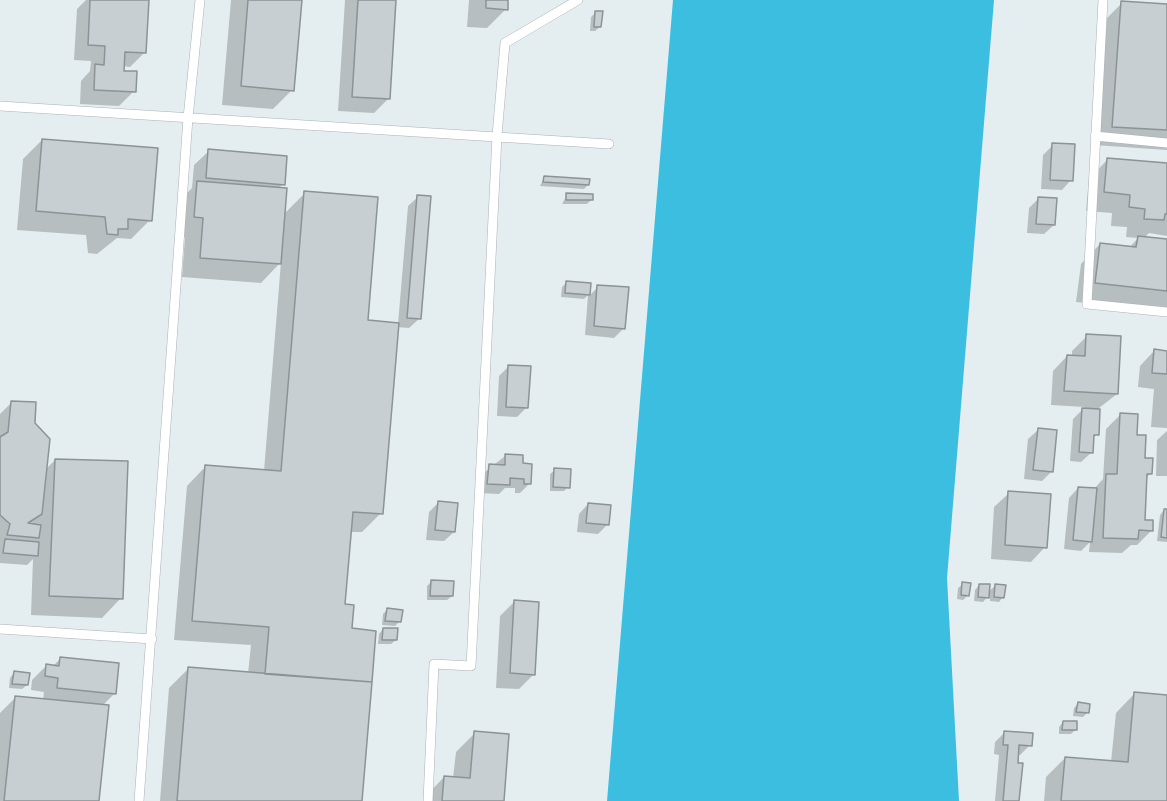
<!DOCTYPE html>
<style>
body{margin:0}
canvas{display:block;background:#e4edef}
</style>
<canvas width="1167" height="801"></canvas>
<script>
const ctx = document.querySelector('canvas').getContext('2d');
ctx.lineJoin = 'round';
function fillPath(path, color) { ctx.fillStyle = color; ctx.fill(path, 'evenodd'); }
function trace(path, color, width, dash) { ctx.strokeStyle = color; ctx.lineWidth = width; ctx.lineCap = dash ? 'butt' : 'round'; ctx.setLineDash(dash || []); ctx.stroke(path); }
const water = new Path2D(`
 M 673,0 L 994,0 L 947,578 L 959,801 L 607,801 Z`);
const shadow = new Path2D(`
 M 86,0 L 148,0 L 145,52 L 130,67 L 122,66 L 122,72 L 134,91 L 119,106 L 80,104 L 81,81 L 90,71 L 91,61 L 74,60 L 77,9 Z
 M 231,0 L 300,0 L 292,90 L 273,109 L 222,105 Z
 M 345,0 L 395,0 L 388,99 L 374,113 L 338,111 Z
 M 469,0 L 507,0 L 506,9 L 487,28 L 467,27 Z
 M 1122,3 L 1167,6 L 1167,150 L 1094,145 L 1103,22 Z
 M 596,12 L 600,27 L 595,31 L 590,31 L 591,17 Z
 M 42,140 L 150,220 L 131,239 L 117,238 L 97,254 L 88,253 L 86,235 L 17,230 L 23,159 Z
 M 1053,145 L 1071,180 L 1062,190 L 1041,189 L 1043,155 Z
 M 209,151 L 283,184 L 279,188 L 284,214 L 305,193 L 366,321 L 398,324 L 408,206 L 418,197 L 419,319 L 409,328 L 397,327 L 381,513 L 362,532 L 349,532 L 343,606 L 351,630 L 360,801 L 160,801 L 169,688 L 188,669 L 248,674 L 251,645 L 174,640 L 187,486 L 206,466 L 264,471 L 281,262 L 261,283 L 182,277 L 185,237 L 176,236 L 179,201 L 192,188 L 194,165 Z
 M 1108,159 L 1167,165 L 1167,236 L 1149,233 L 1144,238 L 1167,241 L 1167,315 L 1153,310 L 1076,302 L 1081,264 L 1100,244 L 1129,248 L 1138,238 L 1126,237 L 1127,227 L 1111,226 L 1112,213 L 1086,211 L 1089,179 Z
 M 544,178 L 588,185 L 584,189 L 540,186 Z
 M 567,195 L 591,200 L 587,204 L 562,204 Z
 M 1039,198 L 1054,225 L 1044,234 L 1027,233 L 1029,208 Z
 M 566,283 L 589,284 L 589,296 L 598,287 L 624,328 L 614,338 L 585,335 L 588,295 L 584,299 L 561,297 L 562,287 Z
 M 1087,336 L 1117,394 L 1099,408 L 1097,434 L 1092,439 L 1091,453 L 1081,462 L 1070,461 L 1073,419 L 1085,407 L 1051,405 L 1053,371 L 1067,356 L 1072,356 L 1072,351 Z
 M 1154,351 L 1167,352 L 1167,428 L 1151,427 L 1154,389 L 1138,387 L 1140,366 Z
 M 508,367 L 527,407 L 517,417 L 497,416 L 499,376 Z
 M 11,403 L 33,424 L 45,470 L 55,460 L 121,598 L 102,618 L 31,615 L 33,559 L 27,565 L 0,563 L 0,414 Z
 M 1120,415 L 1135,436 L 1151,473 L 1145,479 L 1143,521 L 1152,530 L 1137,545 L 1131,545 L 1122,553 L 1089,552 L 1090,542 L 1081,551 L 1064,549 L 1069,498 L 1078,488 L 1093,490 L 1103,479 L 1106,429 Z
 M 1038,430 L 1052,471 L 1042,481 L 1024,479 L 1028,439 Z
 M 1167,431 L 1167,476 L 1156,476 L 1157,440 Z
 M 505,456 L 521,465 L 530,483 L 520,493 L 515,493 L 515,488 L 505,488 L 499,494 L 478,493 L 480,476 Z
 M 555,470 L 568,487 L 564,491 L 550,491 L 550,474 Z
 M 1009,493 L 1045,547 L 1031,562 L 991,559 L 994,507 Z
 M 438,503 L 454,532 L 444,541 L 426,540 L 429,512 Z
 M 588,504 L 608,524 L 598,534 L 577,532 L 579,514 Z
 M 1164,510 L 1167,510 L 1167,542 L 1157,541 L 1160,515 Z
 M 432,581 L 452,596 L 447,600 L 427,600 L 427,586 Z
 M 963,584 L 968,595 L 963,600 L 957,599 L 958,588 Z
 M 979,585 L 987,593 L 995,586 L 1003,597 L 999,602 L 990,601 L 990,594 L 983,602 L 974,601 L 975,590 Z
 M 514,602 L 534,674 L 519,689 L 496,688 L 500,616 Z
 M 387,610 L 399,622 L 395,626 L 382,625 L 383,614 Z
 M 383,629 L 396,640 L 391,644 L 378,644 L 379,634 Z
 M 61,658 L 114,694 L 102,706 L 98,801 L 0,801 L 0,713 L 16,697 L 43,700 L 44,692 L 31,690 L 32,680 L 46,666 L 53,666 Z
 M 14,673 L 27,685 L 22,689 L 9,688 L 10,678 Z
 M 1135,693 L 1167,696 L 1167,801 L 1044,801 L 1046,777 L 1065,758 L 1111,762 L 1116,713 Z
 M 1078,704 L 1087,713 L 1083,717 L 1073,716 L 1074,708 Z
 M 1063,722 L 1075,730 L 1071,734 L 1059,734 L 1059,727 Z
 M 1005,732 L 1030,745 L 1020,755 L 1017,755 L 1018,801 L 995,801 L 999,755 L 994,754 L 995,742 Z
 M 475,733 L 502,801 L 425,801 L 425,797 L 444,777 L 453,778 L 456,752 Z`);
const building = new Path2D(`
 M 90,0 L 149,0 L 146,53 L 125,52 L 124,71 L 137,71 L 136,92 L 94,90 L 95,64 L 104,65 L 105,46 L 88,45 Z
 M 248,0 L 302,0 L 294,91 L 241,86 Z
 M 358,0 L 396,0 L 390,99 L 352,97 Z
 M 486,0 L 508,0 L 508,10 L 486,8 Z
 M 1121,1 L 1167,4 L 1167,130 L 1112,127 Z
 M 595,11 L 603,11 L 601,27 L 594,27 Z
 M 42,139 L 158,148 L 152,221 L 128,219 L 128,229 L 118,229 L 118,235 L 107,234 L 105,217 L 36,211 Z
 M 1052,143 L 1075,144 L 1073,181 L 1050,180 Z
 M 208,149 L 287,156 L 285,185 L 206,178 Z
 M 1107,158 L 1167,163 L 1167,214 L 1165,214 L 1164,220 L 1144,219 L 1145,209 L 1129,207 L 1130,195 L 1104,192 Z
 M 544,176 L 590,179 L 589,185 L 543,182 Z
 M 197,181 L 287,188 L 281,264 L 200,258 L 203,218 L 194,217 Z
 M 304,191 L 378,197 L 368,320 L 399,323 L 383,514 L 353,512 L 345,604 L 354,605 L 352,628 L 376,631 L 372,682 L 265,674 L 269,627 L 192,621 L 205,465 L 281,471 Z
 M 566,193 L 593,194 L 593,200 L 566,200 Z
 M 417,195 L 431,196 L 421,319 L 407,318 Z
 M 1038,197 L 1057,198 L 1055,225 L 1036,224 Z
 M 1138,236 L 1167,239 L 1167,291 L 1095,283 L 1100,243 L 1136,247 Z
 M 566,281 L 591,283 L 590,295 L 565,293 Z
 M 597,285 L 629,287 L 625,329 L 594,326 Z
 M 1086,334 L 1121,336 L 1118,394 L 1064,391 L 1067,355 L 1085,356 Z
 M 1154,349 L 1167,351 L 1167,374 L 1152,373 Z
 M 508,365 L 531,366 L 528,408 L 506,407 Z
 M 11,401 L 36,402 L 35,423 L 50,439 L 42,514 L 28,523 L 41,525 L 39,538 L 7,535 L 10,524 L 0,515 L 0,437 L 8,432 Z
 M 1082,408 L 1100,409 L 1099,435 L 1094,435 L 1093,453 L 1079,452 Z
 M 1120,413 L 1138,414 L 1137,435 L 1146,435 L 1145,458 L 1153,458 L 1152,474 L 1147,474 L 1145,520 L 1153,520 L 1153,531 L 1139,530 L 1138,539 L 1103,538 L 1106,474 L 1117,474 Z
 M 1038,428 L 1057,430 L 1053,472 L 1033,470 Z
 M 505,454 L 523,455 L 523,463 L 532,464 L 531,484 L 524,484 L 524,479 L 510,478 L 510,485 L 487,484 L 489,464 L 505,465 Z
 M 55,459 L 128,461 L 123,599 L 49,596 Z
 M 554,468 L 571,469 L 570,488 L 553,487 Z
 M 1078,487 L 1097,488 L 1092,542 L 1073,540 Z
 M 1008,491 L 1051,494 L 1047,548 L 1005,545 Z
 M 438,501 L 458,503 L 455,532 L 435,530 Z
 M 588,503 L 611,505 L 609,525 L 586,523 Z
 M 1164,509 L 1167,509 L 1167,538 L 1161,537 Z
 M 5,539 L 39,542 L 38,556 L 3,553 Z
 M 431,580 L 454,581 L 453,596 L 430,596 Z
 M 962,582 L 971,583 L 969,596 L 961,595 Z
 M 979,584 L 990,584 L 989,598 L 978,597 Z
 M 995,584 L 1006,585 L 1004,598 L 994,597 Z
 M 514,600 L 539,602 L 535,675 L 510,673 Z
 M 387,608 L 403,610 L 401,622 L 385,621 Z
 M 383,628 L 398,628 L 397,640 L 382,640 Z
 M 60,657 L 119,663 L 116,694 L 57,688 L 58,678 L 45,676 L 46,664 L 59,666 Z
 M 188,667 L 372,682 L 362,801 L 177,801 Z
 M 14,671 L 30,673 L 28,685 L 12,684 Z
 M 1134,692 L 1167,695 L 1167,801 L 1061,801 L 1065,757 L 1128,762 Z
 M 15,696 L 109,705 L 99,801 L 4,801 Z
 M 1078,702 L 1090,704 L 1089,713 L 1076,712 Z
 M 1063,721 L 1077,721 L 1077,730 L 1062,730 Z
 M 474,731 L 509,734 L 504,801 L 442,801 L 444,776 L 470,778 Z
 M 1004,731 L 1033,733 L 1032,746 L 1019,745 L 1018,763 L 1023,763 L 1019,801 L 1003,801 L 1008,745 L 1003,745 Z`);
const service = new Path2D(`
 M 1103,0 L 1087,304 L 1167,312
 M 0,106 L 609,144
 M 1095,136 L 1167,143
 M 0,629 L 152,639
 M 139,801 L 188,118 L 200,0
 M 428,801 L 434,664 L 471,666 L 497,136 L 505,43 L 578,0`);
fillPath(water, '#3cbee1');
fillPath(shadow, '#0003');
fillPath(building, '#c7cfd2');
trace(building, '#8c9396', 1.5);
trace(service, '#aab2b4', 10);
trace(service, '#fff', 9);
</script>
